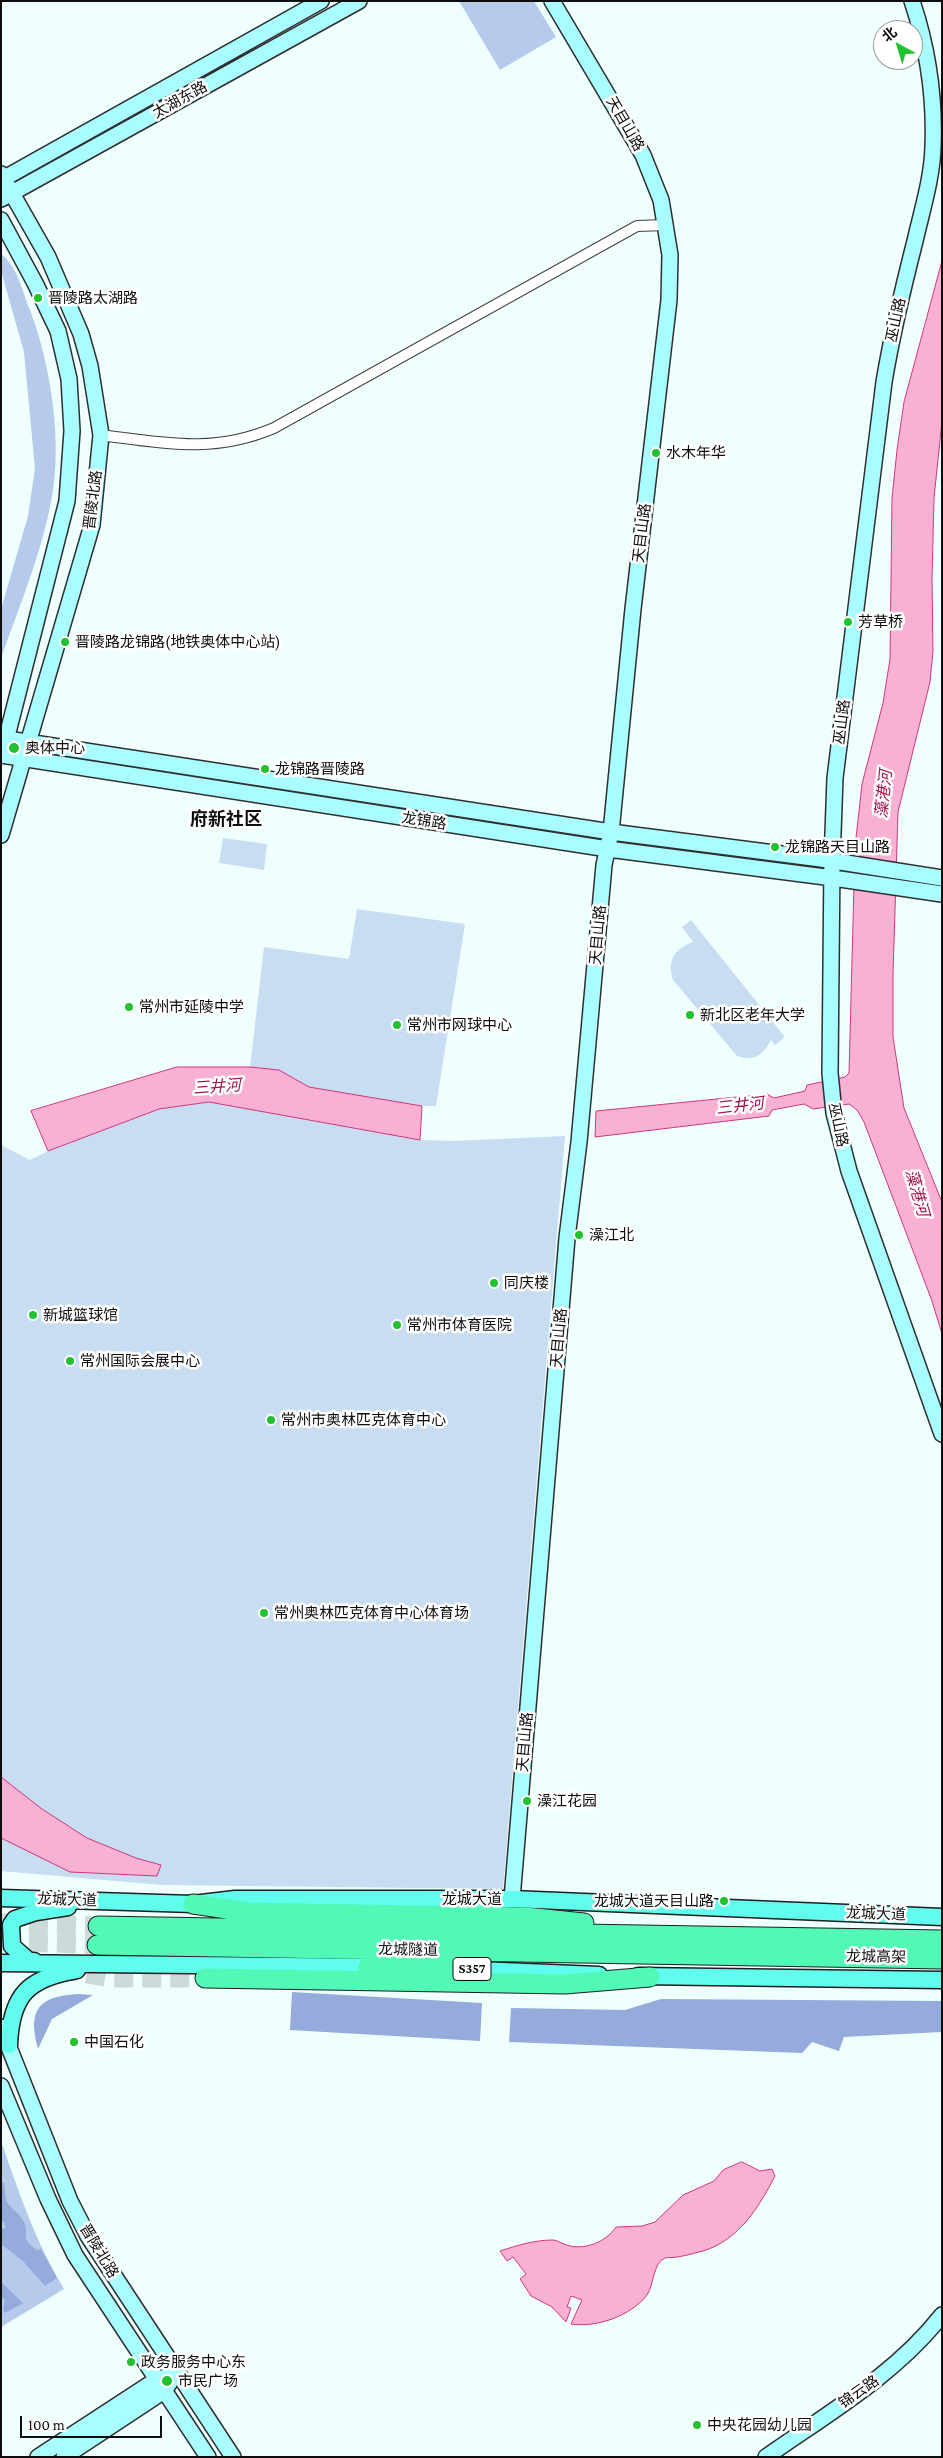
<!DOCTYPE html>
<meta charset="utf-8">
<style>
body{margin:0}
#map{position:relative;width:943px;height:2458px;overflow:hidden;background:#eefffe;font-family:"Crimson Pro","Noto Sans SC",serif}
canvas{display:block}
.frame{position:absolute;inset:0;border:2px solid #0d0d0d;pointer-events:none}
.north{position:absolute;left:873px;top:20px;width:50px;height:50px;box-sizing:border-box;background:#fff;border:1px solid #9e9e9e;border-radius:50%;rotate:321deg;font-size:14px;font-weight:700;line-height:20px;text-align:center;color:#0d0d0d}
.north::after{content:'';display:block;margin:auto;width:18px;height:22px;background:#21c230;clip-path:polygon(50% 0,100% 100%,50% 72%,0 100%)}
.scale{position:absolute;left:20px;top:2416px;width:142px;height:22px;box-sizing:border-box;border:2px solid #0d0d0d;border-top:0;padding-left:6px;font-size:15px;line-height:18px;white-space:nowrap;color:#0d0d0d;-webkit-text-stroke:4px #fff;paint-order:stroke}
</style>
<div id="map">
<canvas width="943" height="2458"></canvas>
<div class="frame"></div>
<div class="north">北</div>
<div class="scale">100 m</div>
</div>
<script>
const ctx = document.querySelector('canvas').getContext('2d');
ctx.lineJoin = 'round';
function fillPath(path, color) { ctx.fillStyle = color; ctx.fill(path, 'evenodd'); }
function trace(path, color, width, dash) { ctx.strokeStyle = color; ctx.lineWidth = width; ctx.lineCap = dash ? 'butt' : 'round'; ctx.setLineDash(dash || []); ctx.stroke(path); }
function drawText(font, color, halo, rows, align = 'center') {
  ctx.font = font + ' "Crimson Pro","Noto Sans SC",serif'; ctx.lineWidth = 5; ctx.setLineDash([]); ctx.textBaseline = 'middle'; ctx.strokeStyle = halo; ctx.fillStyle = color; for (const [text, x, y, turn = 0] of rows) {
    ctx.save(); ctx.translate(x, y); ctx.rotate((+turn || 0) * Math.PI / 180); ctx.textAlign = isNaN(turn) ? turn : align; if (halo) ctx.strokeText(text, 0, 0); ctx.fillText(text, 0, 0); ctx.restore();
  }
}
const green = new Path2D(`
 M 459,1 L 534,1 L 556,37 L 500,70 Z
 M 1,254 C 18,267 22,291 30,310 C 51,366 63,443 51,502 C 41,555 19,607 1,658 L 1,609 L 28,516 L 35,468 L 24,352 L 1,271 Z
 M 1,2141 C 19,2193 36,2243 64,2289 L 1,2327 Z`);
const forest = new Path2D(`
 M 292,1992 L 482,2003 L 480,2041 L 290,2030 Z
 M 79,1994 L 93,1995 L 52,2019 L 38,2049 C 27,2009 39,1996 79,1994 Z
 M 661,1999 L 942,2001 L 942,2032 L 844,2037 L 839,2051 L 812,2042 L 802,2053 L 509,2042 L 511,2008 L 625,2010 Z
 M 1,2182 L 4,2183 C 5,2189 5,2198 7,2202 C 11,2209 19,2213 23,2220 C 31,2235 18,2237 37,2250 L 41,2249 L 57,2278 L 45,2286 L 23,2261 L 1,2244 L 1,2230 L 6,2227 L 1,2218 Z
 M 1,2282 L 23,2303 L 5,2313 L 3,2310 L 5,2301 L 1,2295 Z`);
const pitch = new Path2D(`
 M 223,838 L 267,844 L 264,870 L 219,863 Z
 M 357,909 L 465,924 L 436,1106 L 422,1106 L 420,1140 L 451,1141 L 565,1136 L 503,1889 L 162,1885 L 1,1871 L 1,1145 L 30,1160 L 48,1151 L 159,1109 L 209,1102 L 250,1067 L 264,947 L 349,959 Z
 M 691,920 L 785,1037 L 775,1045 L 771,1040 C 763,1055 754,1062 737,1056 L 673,980 C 667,961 674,949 693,942 L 682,927 Z`);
const water = new Path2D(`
 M 942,261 L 942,421 L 934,498 L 932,578 L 933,651 L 930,682 L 898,812 L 893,975 L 893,1037 L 904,1108 L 942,1202 L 942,1334 L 932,1301 L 864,1122 L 857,1110 L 849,1104 L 813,1109 L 804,1104 L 772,1110 L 769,1116 L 595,1137 L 596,1111 L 767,1094 L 774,1098 L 805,1091 L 807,1085 L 845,1077 L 849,1073 L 855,847 L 862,784 L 883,703 L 890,659 L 892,498 L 897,450 L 904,402 Z
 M 177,1067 L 250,1067 L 279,1070 L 309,1087 L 422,1106 L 420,1140 L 209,1102 L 159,1109 L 48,1151 L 31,1111 Z
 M 1,1777 L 42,1809 L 87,1838 L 136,1858 L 161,1865 L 157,1876 L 70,1872 L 1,1838 Z
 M 742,2162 L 760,2171 L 772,2169 L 775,2176 C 759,2207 739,2240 703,2251 C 695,2253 685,2256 677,2257 C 673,2258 668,2257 665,2258 C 653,2263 654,2285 647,2295 C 631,2316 596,2328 571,2324 L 582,2300 L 571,2296 L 567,2307 L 571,2308 L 566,2322 L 552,2307 L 531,2296 L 520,2279 L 526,2274 L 513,2257 L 507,2261 L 500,2251 C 518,2245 535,2240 553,2240 C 558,2240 560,2243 564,2244 C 583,2252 606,2242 616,2227 L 642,2226 L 655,2222 L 683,2195 L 714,2181 L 723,2170 Z`);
const highwayTunnel = new Path2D(`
 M 1,1923 L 98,1926
 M 1,1941 L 97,1945
 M 59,1969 L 110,1978 L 205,1978`);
const street = new Path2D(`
 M 101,435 C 164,443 213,454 274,428 L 637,226 L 666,225`);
const secondary = new Path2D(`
 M 912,1 C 928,49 935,97 933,147 C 932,179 922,210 915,241 C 903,288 892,334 884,382 L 835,778 L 832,861 L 830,1073 L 834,1113 L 849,1171 L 942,1434
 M 1,174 L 48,257 L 81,334 L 90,366 L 101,435 L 92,525 L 1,835
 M 1,180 L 321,1
 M 1,199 L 359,1
 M 1,220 L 35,283 L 58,331 L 69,379 L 72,431 L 67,501 L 4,748
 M 1,738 L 611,832 L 821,859 L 942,878
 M 1,755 L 608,849 L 833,878 L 942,894
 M 512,1899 L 567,1238 L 579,1142 L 604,865 L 611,832 L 633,609 L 669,300 L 670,255 L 661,200 L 643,155 L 552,1
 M 1,2027 L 70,2201 L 88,2236 L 233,2457
 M 1,2086 L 48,2199 L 75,2255 L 208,2457
 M 38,2457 L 156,2380 L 165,2377
 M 64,2457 L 164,2391 L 170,2382
 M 766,2457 C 827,2414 895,2375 942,2315`);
const primary = new Path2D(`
 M 1,1898 L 193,1904 L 235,1899 L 512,1899 L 942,1917
 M 34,1961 L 29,1961 L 12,1946 L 11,1925 L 15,1919 L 36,1912 L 68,1907
 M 1,1963 L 381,1967
 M 453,1969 L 599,1975
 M 638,1976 L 942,1980
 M 9,2045 C 11,1995 28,1978 77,1970`);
const highway = new Path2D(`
 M 193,1904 L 248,1912 L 525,1917 L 584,1923
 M 98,1926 L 942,1940
 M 97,1945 L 942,1959
 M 368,1967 L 469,1962
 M 205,1978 L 565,1984 L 650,1977`);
const markers = [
 [38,298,5,"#21c230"],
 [656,453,5,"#21c230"],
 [848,622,5,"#21c230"],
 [65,642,5,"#21c230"],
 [14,748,6,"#21c230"],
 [265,769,5,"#21c230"],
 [775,847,5,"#21c230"],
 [129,1007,5,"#21c230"],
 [690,1015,5,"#21c230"],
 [397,1025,5,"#21c230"],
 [579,1235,5,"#21c230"],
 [494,1283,5,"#21c230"],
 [33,1315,5,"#21c230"],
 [397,1325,5,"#21c230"],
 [70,1361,5,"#21c230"],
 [271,1420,5,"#21c230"],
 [264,1613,5,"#21c230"],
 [527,1801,5,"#21c230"],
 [724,1901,5,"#21c230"],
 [74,2042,5,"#21c230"],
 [131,2362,5,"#21c230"],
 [167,2381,6,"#21c230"],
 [697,2425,5,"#21c230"]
];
const shields = [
 [472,1969,38]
];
const shieldNames = [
 ["S357",472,1969]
];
const streetNames = [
 ["太湖东路",180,100,-29],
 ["天目山路",625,124,60],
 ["巫山路",896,320,-78],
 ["晋陵北路",93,500,-83],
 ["天目山路",642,533,-83],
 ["巫山路",842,722,-83],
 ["龙锦路",424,821,9],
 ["天目山路",598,935,-85],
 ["巫山路",838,1125,78],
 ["天目山路",559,1338,-85],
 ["天目山路",525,1742,-85],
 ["龙城大道",472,1899],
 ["龙城大道",67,1900,2],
 ["龙城大道",876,1914,2],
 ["龙城隧道",408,1950,1],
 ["龙城高架",876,1957,1],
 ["晋陵北路",99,2251,59],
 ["锦云路",859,2392,-35]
];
const poiNames = [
 ["晋陵路太湖路",48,298],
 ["水木年华",666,453],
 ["芳草桥",858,622],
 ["晋陵路龙锦路(地铁奥体中心站)",75,642],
 ["奥体中心",25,748],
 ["龙锦路晋陵路",275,769],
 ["龙锦路天目山路",785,847],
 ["常州市延陵中学",139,1007],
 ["新北区老年大学",700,1015],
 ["常州市网球中心",407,1025],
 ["澡江北",589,1235],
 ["同庆楼",504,1283],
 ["新城篮球馆",43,1315],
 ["常州市体育医院",407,1325],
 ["常州国际会展中心",80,1361],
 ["常州市奥林匹克体育中心",281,1420],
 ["常州奥林匹克体育中心体育场",274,1613],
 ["澡江花园",537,1801],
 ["龙城大道天目山路",714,1901,"right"],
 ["中国石化",84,2042],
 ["政务服务中心东",141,2362],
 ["市民广场",178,2381],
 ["中央花园幼儿园",707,2425]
];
const waterNames = [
 ["藻港河",884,794,-84],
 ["三井河",217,1087,-4],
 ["三井河",740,1106,-7],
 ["藻港河",917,1193,74]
];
const quarterNames = [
 ["府新社区",226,819]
];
fillPath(green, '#b6caeb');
fillPath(forest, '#95abdc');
fillPath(pitch, '#c8ddf1');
fillPath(water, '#f8b1d3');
trace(water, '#d1367d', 1);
trace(highwayTunnel, '#ccdbda', 19, [19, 9]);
trace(street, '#404040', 12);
trace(secondary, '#2f2f2f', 18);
trace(primary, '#1e1e1e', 19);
trace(highway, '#1e1e1e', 21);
trace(street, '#fff', 10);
trace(secondary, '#a9fcff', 15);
trace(primary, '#60fced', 16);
trace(highway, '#52f8b6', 19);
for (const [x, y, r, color] of markers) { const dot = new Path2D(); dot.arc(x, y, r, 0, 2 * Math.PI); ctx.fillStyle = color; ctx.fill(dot); trace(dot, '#fff', 2); }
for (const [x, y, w] of shields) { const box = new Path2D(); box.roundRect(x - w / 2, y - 11.5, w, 23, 4); ctx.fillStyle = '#fff'; ctx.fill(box); trace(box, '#0d0d0d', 1); }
drawText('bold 14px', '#0d0d0d', null, shieldNames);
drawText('15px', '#0d0d0d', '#fff', streetNames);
drawText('15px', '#0d0d0d', '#fff', poiNames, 'left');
drawText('italic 16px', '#a3134f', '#fff', waterNames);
drawText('bold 18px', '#0d0d0d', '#fff', quarterNames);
</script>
